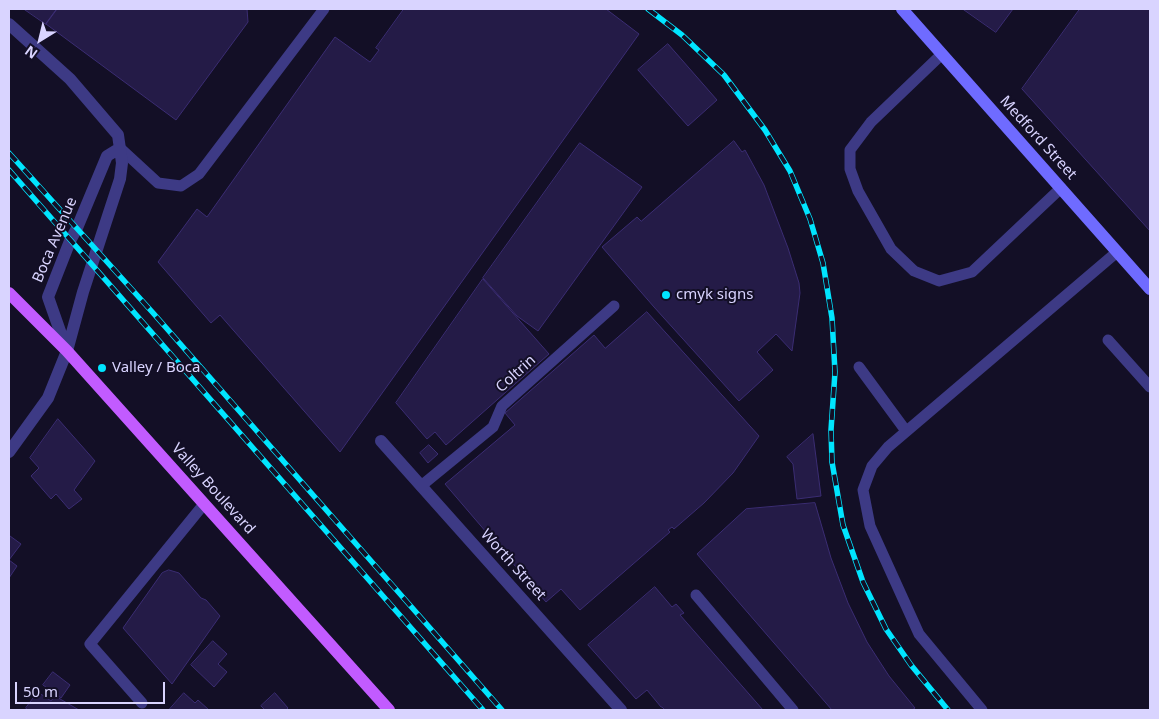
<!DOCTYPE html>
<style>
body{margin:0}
#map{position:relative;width:1159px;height:719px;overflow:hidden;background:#130f26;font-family:"Noto Sans",sans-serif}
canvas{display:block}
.frame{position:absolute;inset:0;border:10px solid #d9d4ff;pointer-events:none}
.north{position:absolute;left:15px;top:15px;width:50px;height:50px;-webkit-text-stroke:4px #130f26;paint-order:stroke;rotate:216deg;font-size:14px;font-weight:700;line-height:20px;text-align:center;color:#d9d4ff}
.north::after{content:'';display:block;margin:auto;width:18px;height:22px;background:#d9d4ff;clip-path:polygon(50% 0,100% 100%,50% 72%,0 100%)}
.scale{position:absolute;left:15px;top:682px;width:150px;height:22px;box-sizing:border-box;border:2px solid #d9d4ff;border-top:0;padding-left:6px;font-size:15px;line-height:18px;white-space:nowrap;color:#d9d4ff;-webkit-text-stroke:4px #130f26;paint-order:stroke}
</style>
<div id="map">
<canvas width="1159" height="719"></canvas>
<div class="frame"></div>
<div class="north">N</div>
<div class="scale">50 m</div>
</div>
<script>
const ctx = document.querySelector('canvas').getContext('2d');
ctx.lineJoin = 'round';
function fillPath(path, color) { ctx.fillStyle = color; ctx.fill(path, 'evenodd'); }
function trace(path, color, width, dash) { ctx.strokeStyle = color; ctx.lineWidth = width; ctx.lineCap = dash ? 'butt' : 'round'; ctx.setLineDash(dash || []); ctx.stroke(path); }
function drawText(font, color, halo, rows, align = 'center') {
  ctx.font = font + ' "Noto Sans",sans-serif'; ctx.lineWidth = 4; ctx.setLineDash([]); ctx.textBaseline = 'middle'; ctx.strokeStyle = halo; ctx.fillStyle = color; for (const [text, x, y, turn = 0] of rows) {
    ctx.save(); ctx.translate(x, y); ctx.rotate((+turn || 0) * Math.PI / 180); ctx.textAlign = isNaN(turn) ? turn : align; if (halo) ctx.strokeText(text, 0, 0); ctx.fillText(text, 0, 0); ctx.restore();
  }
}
const building = new Path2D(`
 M 24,9 L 57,9 L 46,24 Z
 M 57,9 L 247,9 L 248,22 L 176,120 L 46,24 Z
 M 404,9 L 606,9 L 639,34 L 340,452 L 220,315 L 211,323 L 158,262 L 197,209 L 207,217 L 335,37 L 370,62 L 379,50 L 376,48 Z
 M 963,9 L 1013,9 L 996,32 Z
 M 1080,9 L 1150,9 L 1150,231 L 1022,89 Z
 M 668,44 L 717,100 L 688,126 L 638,70 Z
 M 734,141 L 742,152 L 745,150 L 764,185 L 788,248 L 799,283 L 800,293 L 792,351 L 776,334 L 757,352 L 773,370 L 739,401 L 654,307 L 602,247 L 637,217 L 641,221 Z
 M 580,143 L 642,187 L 538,331 L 517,316 L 483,278 Z
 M 483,279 L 549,354 L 446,445 L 435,432 L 427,439 L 396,403 Z
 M 647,312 L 759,436 L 733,473 L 704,503 L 674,529 L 672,527 L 668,530 L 670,532 L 580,610 L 561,589 L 546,602 L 445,484 L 515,425 L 505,413 L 594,335 L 605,348 Z
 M 58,419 L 95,461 L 74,490 L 82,499 L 69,509 L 56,494 L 51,499 L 31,476 L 39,468 L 30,458 Z
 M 813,434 L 821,496 L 797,499 L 793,464 L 787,457 Z
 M 429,445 L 438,454 L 428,463 L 420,453 Z
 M 815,503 L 831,558 L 848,603 L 867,642 L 889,676 L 915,708 L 912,710 L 832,710 L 697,554 L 746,509 Z
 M 10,536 L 21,544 L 9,560 L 17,566 L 9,578 L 9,538 Z
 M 169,570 L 179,573 L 201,598 L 206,600 L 220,616 L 172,684 L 123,628 L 162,573 Z
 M 655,587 L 672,607 L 676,604 L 684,613 L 680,615 L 763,710 L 665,710 L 662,707 L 661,707 L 647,690 L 636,699 L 588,645 Z
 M 213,641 L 227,654 L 218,664 L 227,672 L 214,687 L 191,665 Z
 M 53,672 L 70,685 L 61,698 L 43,685 Z
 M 38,692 L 51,701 L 55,696 L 79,710 L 27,710 L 26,708 Z
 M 184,693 L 195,703 L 198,700 L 209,710 L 169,710 Z
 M 275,693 L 288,708 L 286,710 L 265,710 L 261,706 Z`);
const lane = new Path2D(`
 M 942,54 L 871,122 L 850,150 L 850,169 L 858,191 L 891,249 L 914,271 L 939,281 L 972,272 L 1061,188
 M 120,148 L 158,183 L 181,186 L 199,174 L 324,9
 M 1108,340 L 1150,387
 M 859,367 L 906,431
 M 421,486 L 493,427 L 502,406 L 614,306
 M 696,595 L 793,710
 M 142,703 L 90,644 L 204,504
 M 982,710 L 919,634 L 870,526 L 863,490 L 872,466 L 888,447 L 1117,252`);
const street = new Path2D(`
 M 9,24 L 70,79 L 118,135 L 122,163 L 120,179 L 83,292 L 67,351 L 48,398 L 9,452
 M 67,351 L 48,297 L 70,241 L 77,228 L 107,156 L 120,148
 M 381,441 L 621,710`);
const secondary = new Path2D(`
 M 902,9 L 1150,289`);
const primary = new Path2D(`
 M 9,293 L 67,351 L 389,710`);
const rail = new Path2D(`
 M 648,9 L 682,35 L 724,75 L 765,130 L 790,171 L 810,219 L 823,263 L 832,318 L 835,372 L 831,430 L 832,462 L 843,525 L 863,582 L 886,629 L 911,665 L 948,710
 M 9,153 L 154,314 L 502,710
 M 9,170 L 483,710`);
const markers = [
 [666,295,5,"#00e5ff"],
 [102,368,5,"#00e5ff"]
];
const streetNames = [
 ["Medford Street",1038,138,48],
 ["Boca Avenue",55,240,-67],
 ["Coltrin",516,374,-42],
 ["Valley Boulevard",213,489,48],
 ["Worth Street",513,565,48]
];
const poiNames = [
 ["cmyk signs",676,295],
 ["Valley / Boca",112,368]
];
fillPath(building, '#241b47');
trace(building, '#3b2d73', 1);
trace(lane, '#3d3a85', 11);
trace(street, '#3d3a85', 12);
trace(secondary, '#6f6bff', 12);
trace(primary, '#c25bff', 12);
trace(rail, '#00e5ff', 5.5);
trace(rail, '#130f26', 4, [11]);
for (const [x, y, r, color] of markers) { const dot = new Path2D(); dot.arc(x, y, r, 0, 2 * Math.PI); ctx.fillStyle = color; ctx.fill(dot); trace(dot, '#130f26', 2); }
drawText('15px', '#d9d4ff', '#130f26', streetNames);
drawText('15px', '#d9d4ff', '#130f26', poiNames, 'left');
</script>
